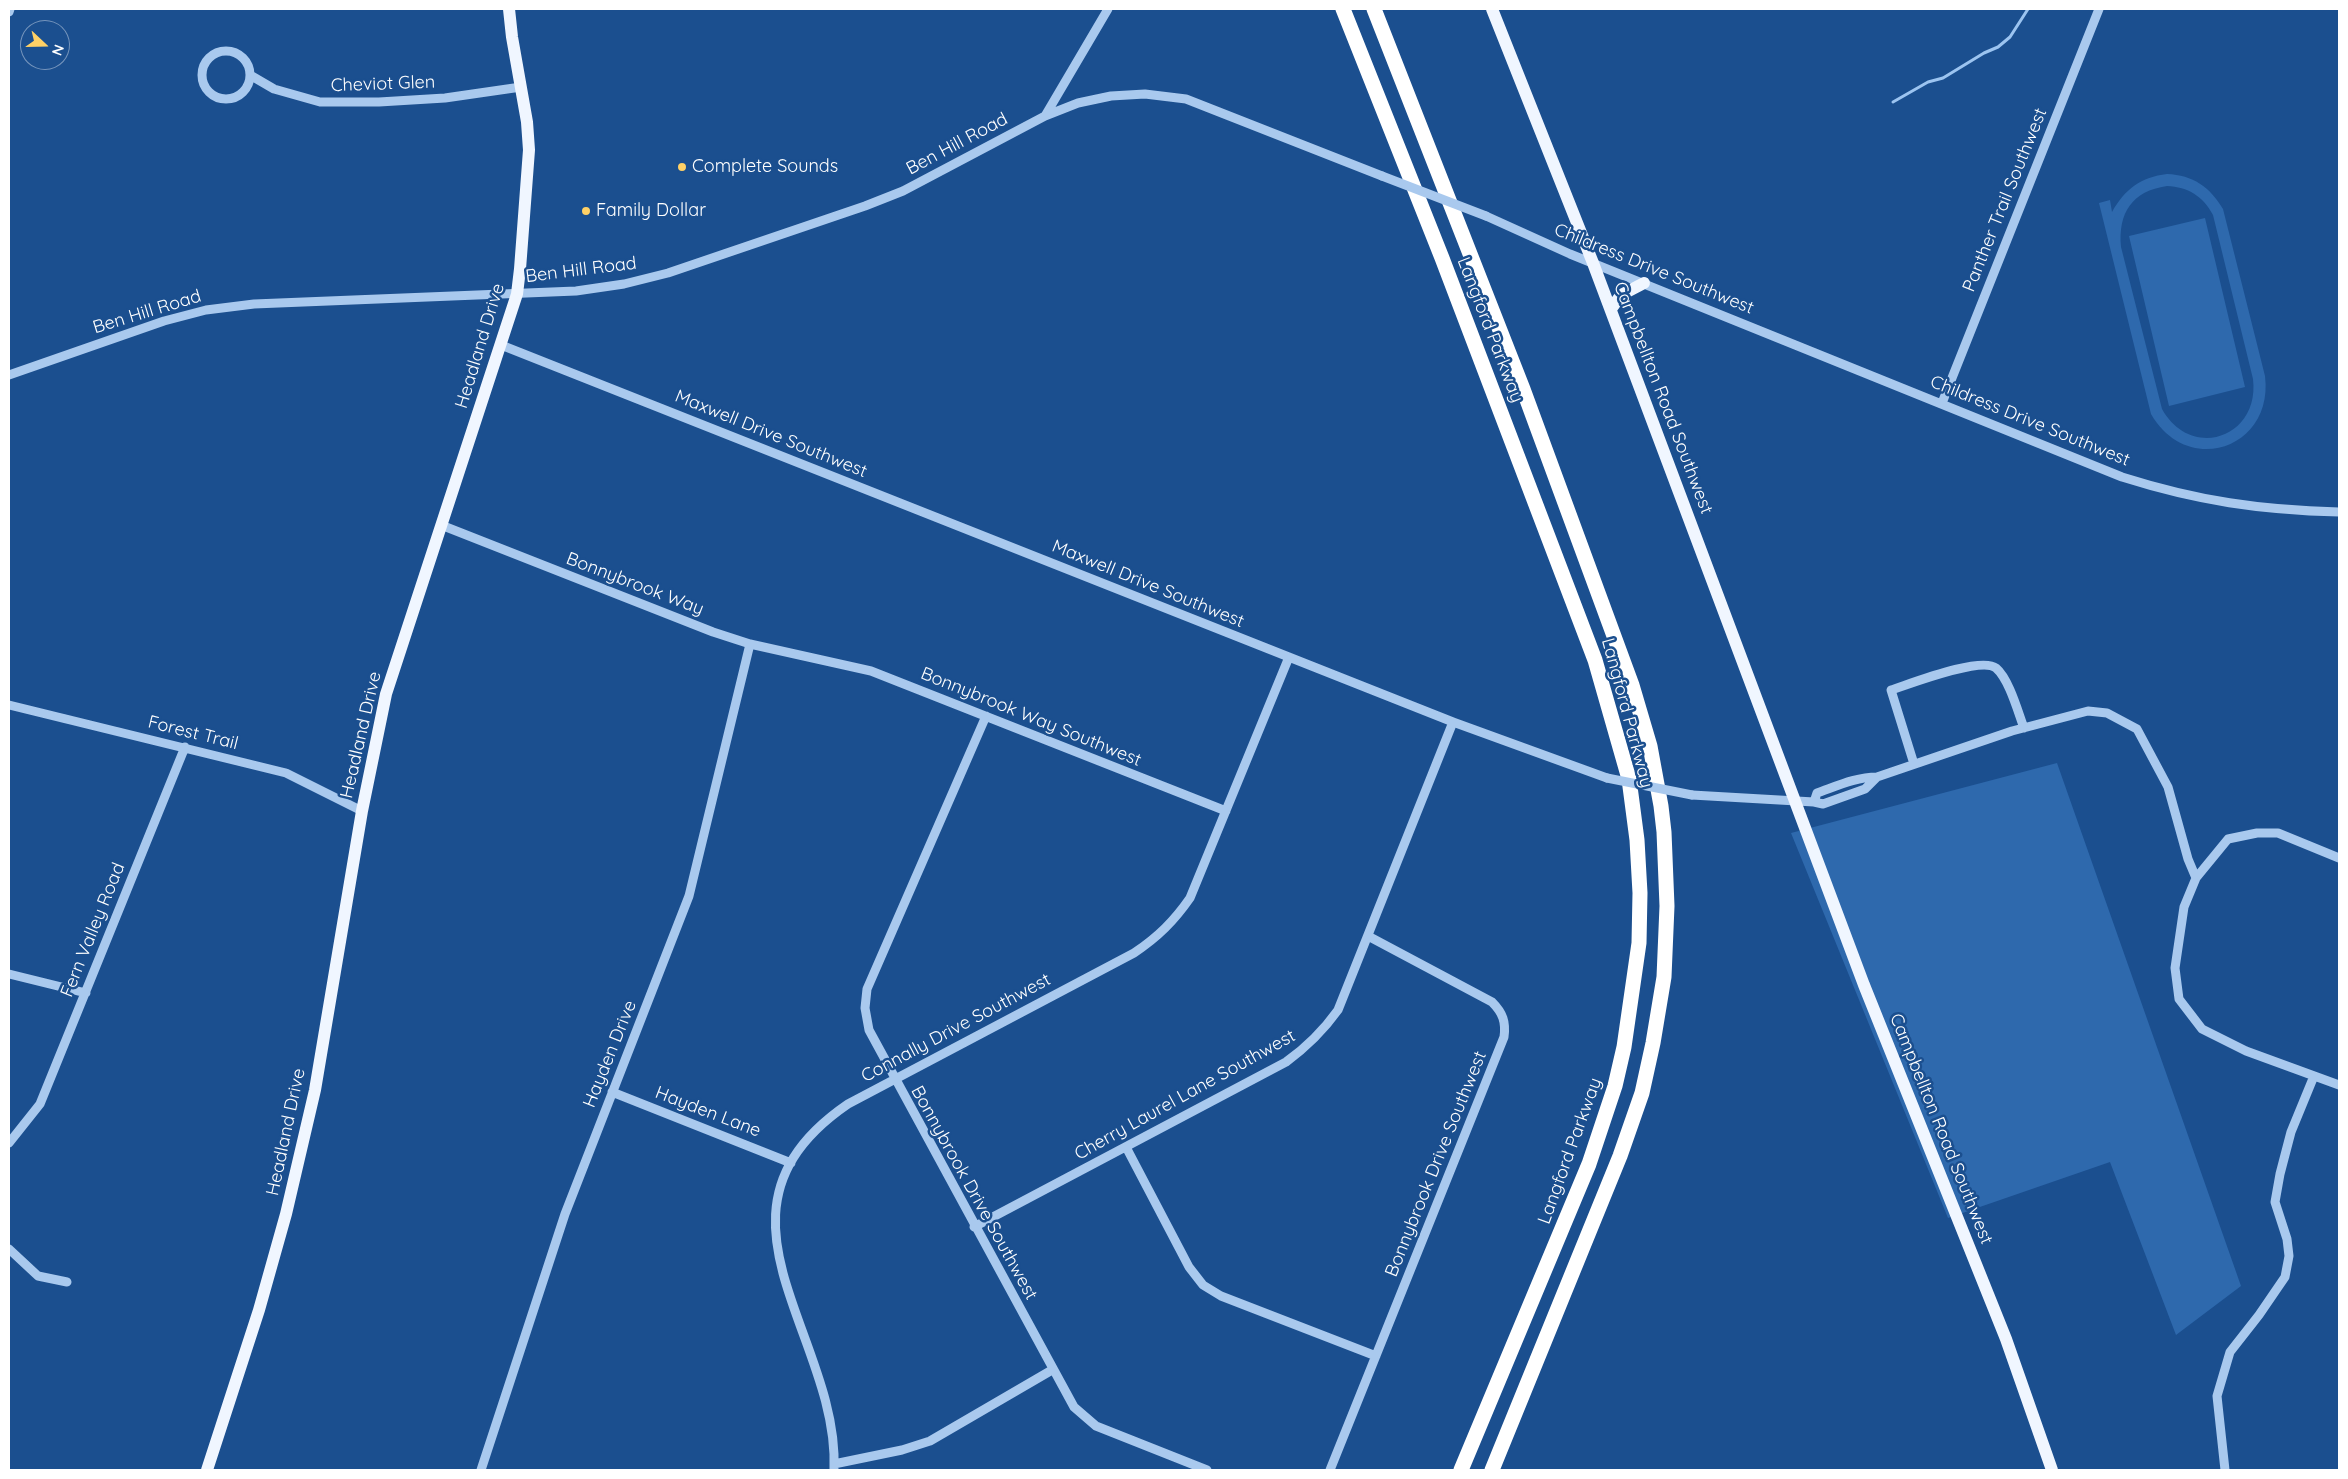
<!DOCTYPE html>
<style>
body{margin:0}
#map{position:relative;width:2348px;height:1479px;overflow:hidden;background:#1b4f8f;font-family:Quicksand,sans-serif}
canvas{display:block}
.frame{position:absolute;inset:0;border:10px solid #fff;pointer-events:none}
.north{position:absolute;left:20px;top:20px;width:50px;height:50px;box-sizing:border-box;background:#1b4f8f;border:1px solid #7695bc;border-radius:50%;rotate:111deg;font-size:14px;font-weight:700;line-height:20px;text-align:center;color:#fff}
.north::after{content:'';display:block;margin:auto;width:18px;height:22px;background:#ffd166;clip-path:polygon(50% 0,100% 100%,50% 72%,0 100%)}
</style>
<div id="map">
<canvas width="2348" height="1479"></canvas>
<div class="frame"></div>
<div class="north">N</div>
</div>
<script>
const ctx = document.querySelector('canvas').getContext('2d');
ctx.lineJoin = 'round';
function fillPath(path, color) { ctx.fillStyle = color; ctx.fill(path, 'evenodd'); }
function trace(path, color, width, dash) { ctx.strokeStyle = color; ctx.lineWidth = width; ctx.lineCap = dash ? 'butt' : 'round'; ctx.setLineDash(dash || []); ctx.stroke(path); }
function drawText(font, color, halo, rows, align = 'center') {
  ctx.font = font + ' Quicksand,sans-serif'; ctx.lineWidth = 5; ctx.setLineDash([]); ctx.textBaseline = 'middle'; ctx.strokeStyle = halo; ctx.fillStyle = color; for (const [text, x, y, turn = 0] of rows) {
    ctx.save(); ctx.translate(x, y); ctx.rotate((+turn || 0) * Math.PI / 180); ctx.textAlign = isNaN(turn) ? turn : align; if (halo) ctx.strokeText(text, 0, 0); ctx.fillText(text, 0, 0); ctx.restore();
  }
}
const green = new Path2D(`
 M 2167,174 C 2193,175 2210,187 2223,209 L 2265,376 C 2274,448 2188,478 2151,414 L 2099,203 L 2110,200 L 2112,212 C 2125,189 2141,177 2167,174 ZM 2167,186 C 2188,187 2203,196 2213,215 L 2253,379 C 2260,438 2191,461 2162,409 L 2121,247 C 2118,213 2132,191 2167,186 Z
 M 2205,218 L 2245,387 L 2169,406 L 2129,236 Z
 M 2057,763 L 2241,1286 L 2176,1335 L 2110,1162 L 1948,1218 L 1791,833 Z`);
const stream = new Path2D(`
 M 1893,102 L 1928,82 L 1943,78 L 1984,53 L 1998,47 L 2010,37 L 2028,9`);
const minor = new Path2D(`
 M 9,12 L 10,9
 M202 75a24 24 0 1 1 48 0a24 24 0 1 1-48 0Z
 M 250,75 L 274,89 L 320,102 L 379,102 L 445,98 L 521,87
 M 1045,116 L 1108,9
 M 1486,216 L 1570,254 L 2122,477 C 2198,501 2260,510 2339,512
 M 501,345 L 1453,722 L 1607,778
 M 9,375 L 164,321 L 206,310 L 254,304 L 576,291 L 624,284 L 668,273 L 865,206 L 903,191 L 1045,116 L 1078,103 L 1111,96 L 1145,94 L 1186,99 L 1382,176
 M 1942,403 L 2099,9
 M 441,525 L 713,632 L 750,644 L 871,671 L 1226,811
 M 9,705 L 286,773 L 362,811
 M 986,716 L 867,989 L 865,1008 L 869,1030 L 1074,1407 L 1096,1426 L 1207,1470
 M 1914,764 L 1891,690 C 1910,684 1981,656 1996,668 C 2009,679 2018,712 2024,728
 M 1692,795 L 1814,802 L 1823,804 L 1865,789 L 1877,777
 M 1814,802 L 1817,793 C 1837,786 1856,777 1877,777 L 2012,731 L 2088,711 L 2107,713 L 2137,729 L 2168,787 L 2188,859 L 2196,878
 M 2339,858 L 2278,833 L 2257,833 L 2228,839 L 2196,878 L 2184,907 L 2175,968 L 2179,999 L 2202,1029 L 2246,1051 L 2339,1085
 M 9,974 L 86,993
 M 612,1092 L 791,1163
 M 9,1143 L 40,1104 L 185,747
 M 1126,1147 L 1189,1267 L 1203,1285 L 1221,1296 L 1376,1356
 M 974,1227 L 1286,1062 C 1308,1046 1323,1031 1338,1010 L 1453,722
 M 9,1249 L 38,1276 L 67,1282
 M 834,1464 L 902,1450 L 930,1441 L 1052,1370
 M 481,1470 L 565,1214 L 689,896 L 750,644
 M 834,1470 C 840,1335 690,1212 848,1104 L 1134,953 C 1158,937 1174,921 1190,898 L 1289,657
 M 1330,1470 L 1504,1037 C 1506,1022 1503,1013 1492,1002 L 1368,936
 M 2225,1470 L 2217,1396 L 2230,1352 L 2259,1315 L 2285,1277 L 2289,1256 L 2287,1239 L 2275,1202 L 2280,1174 L 2291,1132 L 2314,1076`);
const major = new Path2D(`
 M 1492,9 L 1593,263 L 1864,985 L 2006,1339 L 2052,1470
 M 1611,309 L 1621,295 L 1644,283
 M 207,1470 L 259,1310 L 286,1214 L 315,1090 L 362,811 L 386,694 L 517,294 L 520,269 L 529,150 L 527,122 L 512,37 L 509,9`);
const highway = new Path2D(`
 M 1343,9 L 1442,258 L 1595,660 L 1629,779 L 1637,840 L 1640,893 L 1639,943 L 1624,1047 L 1615,1086 L 1589,1164 L 1461,1470
 M 1374,9 L 1523,389 L 1632,685 L 1650,746 L 1661,806 L 1664,832 L 1667,906 L 1664,977 L 1653,1043 L 1642,1093 L 1620,1156 L 1492,1470`);
const minorBridge = new Path2D(`
 M 1382,176 L 1486,216
 M 1607,778 L 1692,795`);
const markers = [
 [682,167,5,"#ffd166"],
 [586,211,5,"#ffd166"]
];
const streetNames = [
 ["Cheviot Glen",383,84,-2],
 ["Ben Hill Road",957,144,-28],
 ["Panther Trail Southwest",2005,200,-68],
 ["Childress Drive Southwest",1654,269,22],
 ["Ben Hill Road",581,270,-7],
 ["Ben Hill Road",147,312,-17],
 ["Langford Parkway",1490,330,69],
 ["Headland Drive",480,346,-73],
 ["Campbellton Road Southwest",1663,398,69],
 ["Childress Drive Southwest",2030,421,22],
 ["Maxwell Drive Southwest",771,434,22],
 ["Bonnybrook Way",635,584,21],
 ["Maxwell Drive Southwest",1148,584,22],
 ["Langford Parkway",1627,713,75],
 ["Bonnybrook Way Southwest",1031,717,22],
 ["Forest Trail",193,733,14],
 ["Headland Drive",361,735,-77],
 ["Fern Valley Road",93,930,-68],
 ["Connally Drive Southwest",956,1028,-28],
 ["Hayden Drive",610,1054,-68],
 ["Cherry Laurel Lane Southwest",1185,1095,-29],
 ["Hayden Lane",708,1112,21],
 ["Campbellton Road Southwest",1941,1129,68],
 ["Headland Drive",286,1132,-78],
 ["Langford Parkway",1570,1151,-70],
 ["Bonnybrook Drive Southwest",1436,1164,-68],
 ["Bonnybrook Drive Southwest",974,1193,61]
];
const poiNames = [
 ["Complete Sounds",692,167],
 ["Family Dollar",596,211]
];
fillPath(green, '#2e69ad');
trace(stream, '#9cc4f0', 3);
trace(minor, '#a9c9ee', 9);
trace(major, '#f0f6ff', 12);
trace(highway, '#fff', 15);
trace(minorBridge, '#a9c9ee', 9);
for (const [x, y, r, color] of markers) { const dot = new Path2D(); dot.arc(x, y, r, 0, 2 * Math.PI); ctx.fillStyle = color; ctx.fill(dot); trace(dot, '#1b4f8f', 2); }
drawText('18px', '#fff', '#1b4f8f', streetNames);
drawText('18px', '#fff', '#1b4f8f', poiNames, 'left');
</script>
